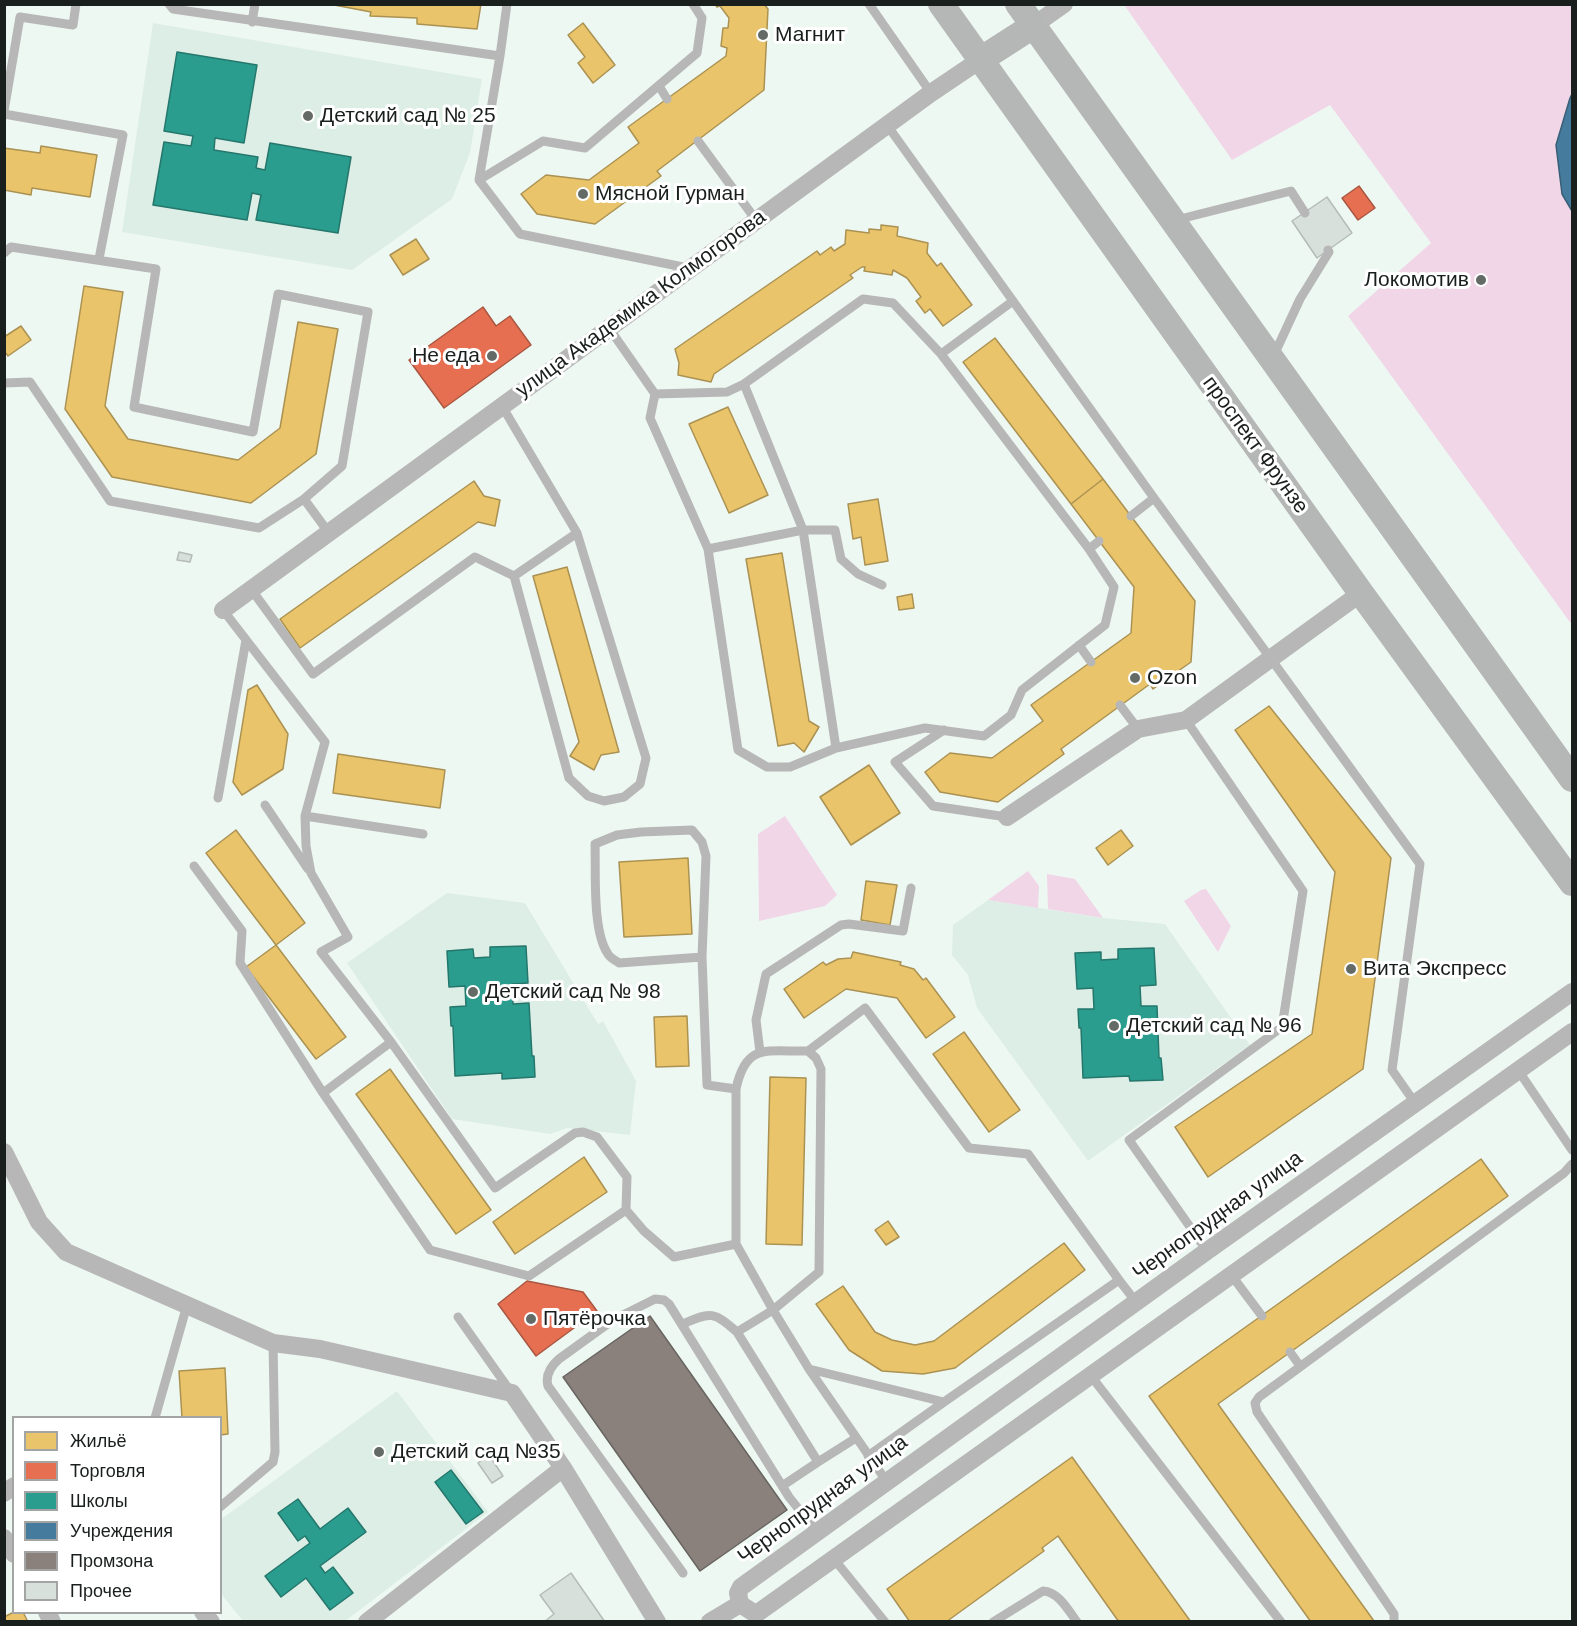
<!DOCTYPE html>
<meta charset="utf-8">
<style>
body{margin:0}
#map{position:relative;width:1577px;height:1626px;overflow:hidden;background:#eef8f3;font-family:Arial,sans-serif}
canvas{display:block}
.frame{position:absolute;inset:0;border:6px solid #191f1c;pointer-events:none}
.legend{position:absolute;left:12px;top:1416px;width:210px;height:198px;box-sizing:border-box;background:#fff;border:2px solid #a3a5a4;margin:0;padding:8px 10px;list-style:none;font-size:18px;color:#191f1c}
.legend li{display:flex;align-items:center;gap:12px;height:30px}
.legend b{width:30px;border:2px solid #a3a5a4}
</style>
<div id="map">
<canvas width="1577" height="1626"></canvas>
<div class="frame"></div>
<ul class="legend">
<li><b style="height:16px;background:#e9c46a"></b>Жильё</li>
<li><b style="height:16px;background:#e76f51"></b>Торговля</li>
<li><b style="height:16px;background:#2a9d8f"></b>Школы</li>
<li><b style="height:16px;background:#457b9d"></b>Учреждения</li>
<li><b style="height:16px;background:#8a817c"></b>Промзона</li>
<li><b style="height:16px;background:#d8e0dc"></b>Прочее</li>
</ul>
</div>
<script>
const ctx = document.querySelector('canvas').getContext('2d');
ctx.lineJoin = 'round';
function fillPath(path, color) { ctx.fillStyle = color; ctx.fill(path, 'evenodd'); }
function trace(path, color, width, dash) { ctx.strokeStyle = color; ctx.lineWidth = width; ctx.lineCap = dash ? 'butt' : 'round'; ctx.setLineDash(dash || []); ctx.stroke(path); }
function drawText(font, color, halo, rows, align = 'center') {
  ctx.font = font + ' Arial,sans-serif'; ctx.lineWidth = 6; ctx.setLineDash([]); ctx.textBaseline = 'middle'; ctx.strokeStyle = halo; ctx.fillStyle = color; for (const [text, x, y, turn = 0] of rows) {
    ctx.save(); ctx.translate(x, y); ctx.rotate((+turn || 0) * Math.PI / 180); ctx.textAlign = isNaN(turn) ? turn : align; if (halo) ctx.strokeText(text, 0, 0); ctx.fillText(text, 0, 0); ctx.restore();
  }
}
const built = new Path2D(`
 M 153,23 L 482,79 L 470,153 L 452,199 L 352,270 L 122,232 Z
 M 447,893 L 525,903 L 598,1024 L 603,1021 L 636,1081 L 630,1135 L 567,1128 L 550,1134 L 452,1119 L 347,963 Z
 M 988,900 L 1103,918 L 1165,924 L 1250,1045 L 1088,1161 L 977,1008 L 968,975 L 952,955 L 953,925 Z
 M 397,1391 L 488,1512 L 344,1622 L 243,1621 L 221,1594 L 220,1520 Z`);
const green = new Path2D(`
 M 1128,4 L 1572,5 L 1572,625 L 1348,316 L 1431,243 L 1330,105 L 1232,160 L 1125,6 Z
 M 785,816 L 837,895 L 825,906 L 759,921 L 758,834 Z
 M 1028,871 L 1039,886 L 1038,908 L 988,900 Z
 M 1047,874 L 1075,879 L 1103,918 L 1048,909 Z
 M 1206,889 L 1231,926 L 1218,952 L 1184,901 L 1201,890 Z`);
const homes = new Path2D(`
 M 329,4 L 481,4 L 477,29 L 417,24 L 417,18 L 370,16 L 371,12 Z
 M 715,4 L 764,4 L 768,9 L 764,90 L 657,171 L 661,176 L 595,224 L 537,214 L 521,194 L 546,175 L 589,180 L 639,143 L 628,127 L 726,56 L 727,48 L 721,46 L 723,28 L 728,28 L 729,18 L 720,6 L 717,7 Z
 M 583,23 L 615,65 L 593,83 L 578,63 L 585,57 L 568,35 Z
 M 41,146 L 97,155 L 90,197 L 32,188 L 31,195 L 4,190 L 4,148 L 40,153 Z
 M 881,225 L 898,227 L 897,236 L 928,243 L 927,253 L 937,266 L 941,263 L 972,305 L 943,326 L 930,309 L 925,313 L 916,301 L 921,297 L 907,278 L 893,270 L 892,275 L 864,271 L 865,267 L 862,267 L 850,275 L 853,278 L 714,374 L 711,382 L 678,375 L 679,363 L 675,349 L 817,251 L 820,255 L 831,247 L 834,251 L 845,244 L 846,230 L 869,233 L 869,229 L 881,230 Z
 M 416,239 L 429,259 L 403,275 L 390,255 Z
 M 84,286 L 123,292 L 105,406 L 128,439 L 238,460 L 280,428 L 298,322 L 338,329 L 316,454 L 251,503 L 112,477 L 65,409 Z
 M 21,326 L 31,340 L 8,356 L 4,351 L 4,337 Z
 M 995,338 L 1103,479 L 1071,504 L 963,362 Z
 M 728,407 L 768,495 L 729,513 L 689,424 Z
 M 1103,479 L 1195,601 L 1191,662 L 1153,689 L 1150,684 L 1061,749 L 1064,754 L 998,802 L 940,792 L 925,772 L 950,753 L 992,758 L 1043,721 L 1031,705 L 1131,633 L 1134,587 L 1071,504 Z
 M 474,481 L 484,496 L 500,500 L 495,526 L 478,522 L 300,648 L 280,619 Z
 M 878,499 L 888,561 L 865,565 L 861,537 L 853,539 L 848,504 Z
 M 782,553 L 809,721 L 819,727 L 804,752 L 794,743 L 778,746 L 746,559 Z
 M 567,567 L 619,752 L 601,755 L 594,770 L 570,756 L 579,742 L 533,576 Z
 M 912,594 L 914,608 L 899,610 L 897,597 Z
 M 257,685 L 288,734 L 283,769 L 242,795 L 233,782 L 248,690 Z
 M 1269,706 L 1391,858 L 1363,1069 L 1208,1177 L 1175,1127 L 1312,1034 L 1335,872 L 1235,730 Z
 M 338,754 L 445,770 L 440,808 L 333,793 Z
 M 869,765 L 900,813 L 851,845 L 820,797 Z
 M 236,830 L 305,923 L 276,945 L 206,853 Z
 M 1121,830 L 1133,846 L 1108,865 L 1096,848 Z
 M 688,858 L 692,934 L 624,937 L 619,862 Z
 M 866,881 L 897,885 L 890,925 L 861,920 Z
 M 276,945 L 346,1037 L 316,1059 L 246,967 Z
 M 853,952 L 901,962 L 900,965 L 914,969 L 923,980 L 926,978 L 955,1017 L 926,1038 L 897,998 L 846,989 L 804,1018 L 784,989 L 823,962 L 826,965 L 838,959 L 851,958 Z
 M 687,1016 L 689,1066 L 656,1067 L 654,1017 Z
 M 964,1032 L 1020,1110 L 989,1132 L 933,1054 Z
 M 390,1069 L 491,1210 L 456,1234 L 356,1094 Z
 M 770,1077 L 806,1078 L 802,1245 L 766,1244 Z
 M 584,1157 L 607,1192 L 515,1254 L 493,1222 Z
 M 1481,1159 L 1508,1196 L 1218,1404 L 1374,1621 L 1311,1622 L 1149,1396 Z
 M 888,1221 L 899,1237 L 886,1245 L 875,1230 Z
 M 1064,1243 L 1085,1270 L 955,1368 L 923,1374 L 882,1371 L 849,1350 L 816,1304 L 843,1286 L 875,1332 L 892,1340 L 915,1345 L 934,1341 Z
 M 225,1368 L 228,1434 L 220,1435 L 220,1418 L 182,1418 L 179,1371 Z
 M 1072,1457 L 1191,1622 L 1119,1622 L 1058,1536 L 1042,1548 L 1044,1551 L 946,1622 L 910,1622 L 887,1589 Z
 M 14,1612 L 23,1612 L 28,1622 L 4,1622 L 4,1617 Z`);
const shops = new Path2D(`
 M 1359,186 L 1375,208 L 1358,220 L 1342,198 Z
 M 483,307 L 496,326 L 510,316 L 531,345 L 444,408 L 409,360 Z
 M 527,1281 L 583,1292 L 597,1311 L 536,1356 L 498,1304 Z`);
const schools = new Path2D(`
 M 177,52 L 257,65 L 244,143 L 215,138 L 214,150 L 258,157 L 256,168 L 265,170 L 270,143 L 351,157 L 338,233 L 256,220 L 261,195 L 252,193 L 247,220 L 153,205 L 164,142 L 191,146 L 193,136 L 164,131 Z
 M 526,946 L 528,983 L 512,984 L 513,1004 L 529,1003 L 532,1056 L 534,1056 L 535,1077 L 502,1079 L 502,1073 L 455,1076 L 453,1026 L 451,1026 L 450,1007 L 466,1006 L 465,986 L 449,987 L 447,951 L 473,949 L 474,958 L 490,957 L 490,947 Z
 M 1154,948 L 1156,985 L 1140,986 L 1141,1006 L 1157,1006 L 1159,1058 L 1161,1058 L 1163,1080 L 1130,1081 L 1129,1076 L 1083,1078 L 1081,1028 L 1079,1028 L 1078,1009 L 1094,1009 L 1093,988 L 1077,989 L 1075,953 L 1101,952 L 1101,960 L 1118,959 L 1118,949 Z
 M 451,1470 L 483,1512 L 466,1524 L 435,1482 Z
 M 298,1499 L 320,1529 L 348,1508 L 366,1532 L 320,1566 L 325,1573 L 333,1567 L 353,1593 L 330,1610 L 306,1578 L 281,1597 L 265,1576 L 310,1543 L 305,1536 L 298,1541 L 278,1513 Z`);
const public = new Path2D(`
 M 1572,94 L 1572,211 L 1562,194 L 1556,145 L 1570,98 Z`);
const industry = new Path2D(`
 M 650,1316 L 787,1510 L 700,1571 L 563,1377 Z`);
const building = new Path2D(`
 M 1327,197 L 1352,233 L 1317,258 L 1292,221 Z
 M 179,552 L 192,555 L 190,562 L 177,560 Z
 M 489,1455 L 503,1476 L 492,1483 L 478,1463 Z
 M 571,1573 L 605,1622 L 544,1622 L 554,1614 L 540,1595 Z`);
const lane = new Path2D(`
 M 169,4 L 173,9 L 500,56 L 507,4
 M 869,4 L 931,93
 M 252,22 L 255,4
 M 659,86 L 667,99
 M 4,111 L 20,17 L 73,25 L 76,4
 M 4,114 L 123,135 L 99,259
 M 887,125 L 1154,498 L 1420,864 L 1392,1070 L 1415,1103
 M 698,141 L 756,220
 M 479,180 L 500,56
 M 1176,220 L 1291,191 L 1305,213
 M 4,253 L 11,247 L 156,269 L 134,407 L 253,432 L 278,294 L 368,312 L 342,466 L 304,499 L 259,528 L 110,501 L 30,382 L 4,383
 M 688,268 L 520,234 L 479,180 L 543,141 L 585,148 L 697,53 L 702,18 L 693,4
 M 609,328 L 655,394 L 727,392 L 744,384 L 863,299 L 893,303 L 941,354 L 1089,549 L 1114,587 L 1105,625 L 1022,690 L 1011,715 L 984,736 L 925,728 L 836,748 L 790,767 L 767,767 L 738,750 L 708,549 L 650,418 L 655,394
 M 941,354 L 1013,301
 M 1274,355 L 1300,299 L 1329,252 L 1328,250
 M 744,384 L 803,530 L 836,748
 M 304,499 L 329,533
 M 1131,516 L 1154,498
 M 708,549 L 803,530 L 835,530 L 841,559 L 858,574 L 882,585
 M 1089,549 L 1099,541
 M 514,576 L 569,778 L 588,796 L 604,801 L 624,797 L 640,784 L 646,758 L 577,533
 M 251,589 L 313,674 L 475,557 L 514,576 L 577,533 L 502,406
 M 223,610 L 325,742 L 305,816 L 306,846 L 311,873 L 348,937 L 321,952 L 391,1042 L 495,1188 L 575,1133 L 583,1132 L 597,1137 L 627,1177 L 626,1210 L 644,1231 L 674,1257 L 736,1244
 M 1079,645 L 1091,662
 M 1120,705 L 1138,729
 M 1186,720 L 1303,891 L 1282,1027 L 1129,1140 L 1207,1251
 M 944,730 L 895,762 L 933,806 L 1007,817
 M 218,798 L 246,640
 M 265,805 L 308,869
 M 305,816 L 423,834
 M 194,866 L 242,931 L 240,963 L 323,1093 L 391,1042
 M 702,957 L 706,856 L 702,842 L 692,830 L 641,832 L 617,835 L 595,844 C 596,873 592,931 608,954 C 610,958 615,960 619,963 L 702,957 L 707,1085 L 736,1089
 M 760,1052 L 756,1020 L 766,974 L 841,925 L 849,924 L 903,931 L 911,888
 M 1518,1070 L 1572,1150
 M 323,1093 L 430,1250 L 529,1276 L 626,1210
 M 1232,1276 L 1262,1316
 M 458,1317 L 511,1392
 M 683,1324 C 711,1311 714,1312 737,1332 L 818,1462 L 782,1486
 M 737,1332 L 773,1310 L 736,1244 L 736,1089 C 746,1042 767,1052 808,1051
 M 1290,1352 L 1300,1366
 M 809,1369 L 944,1402 L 1119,1280 L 1136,1302
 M 1091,1376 L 1281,1622
 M 155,1418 L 187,1305
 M 868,1456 L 944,1402
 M 818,1462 L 856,1438
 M 887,1482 L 809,1369 L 773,1310 L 819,1272 L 821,1069 L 816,1058 L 808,1051 L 865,1008 L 969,1148 L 1028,1154 L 1119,1280
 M 220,1507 L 273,1462 L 275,1452 L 273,1343
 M 834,1559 L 885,1622
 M 683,1573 L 548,1386 C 545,1375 551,1366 559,1359 L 613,1320 L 655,1299 L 664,1300 L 669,1304 L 789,1497 L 817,1532
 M 993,1622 L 1043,1591 C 1059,1592 1068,1610 1077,1622
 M 1394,1622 L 1394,1614 L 1257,1412 L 1255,1403 L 1259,1397 L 1564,1173 L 1572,1164`);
const street = new Path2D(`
 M 1033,26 L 1064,4
 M 223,610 L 931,93 L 980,60
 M 1007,817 L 1138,729 L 1186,720 L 1361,593
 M 1572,992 L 1207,1251 L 741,1587 L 738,1593 L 740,1604 L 754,1613 L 759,1612 L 1572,1032
 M 4,1152 L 39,1222 L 66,1252 L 273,1343 L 320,1349 L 512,1393 L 563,1468 L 657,1622
 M 4,1493 L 14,1486
 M 4,1538 L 14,1554
 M 47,1612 L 52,1622
 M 203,1612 L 211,1622
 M 367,1622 L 563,1468
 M 710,1622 L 740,1604`);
const secondary = new Path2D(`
 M 941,4 L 1361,593 L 1572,883
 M 1018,4 L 1572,779
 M 980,60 L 1033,26`);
const markers = [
 [763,35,6,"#646b67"],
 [308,116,6,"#646b67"],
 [583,194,6,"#646b67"],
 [1481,280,6,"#646b67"],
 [492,356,6,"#646b67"],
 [1135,678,6,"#646b67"],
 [1351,969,6,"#646b67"],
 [473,992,6,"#646b67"],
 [1114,1026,6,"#646b67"],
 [531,1319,6,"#646b67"],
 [379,1452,6,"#646b67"]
];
const poiNames = [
 ["Магнит",775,35],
 ["Детский сад № 25",320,116],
 ["Мясной Гурман",595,194],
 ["Локомотив",1469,280,"right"],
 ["Не еда",480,356,"right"],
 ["Ozon",1147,678],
 ["Вита Экспресс",1363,969],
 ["Детский сад № 98",485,992],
 ["Детский сад № 96",1126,1026],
 ["Пятёрочка",543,1319],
 ["Детский сад №35",391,1452]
];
const streetNames = [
 ["улица Академика Колмогорова",641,304,-36],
 ["проспект Фрунзе",1255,445,54],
 ["Чернопрудная улица",1218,1216,-36],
 ["Чернопрудная улица",823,1500,-36]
];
fillPath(built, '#ddeee6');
fillPath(green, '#f0d6e7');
fillPath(homes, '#e9c46a');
trace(homes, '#ab9253', 1.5);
fillPath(shops, '#e76f51');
trace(shops, '#a95741', 1.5);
fillPath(schools, '#2a9d8f');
trace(schools, '#25776c', 1.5);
fillPath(public, '#457b9d');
trace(public, '#385f76', 1.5);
fillPath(industry, '#8a817c');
trace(industry, '#68645f', 1.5);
fillPath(building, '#d8e0dc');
trace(building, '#b5bcb8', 1.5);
trace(lane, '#b7b7b7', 9);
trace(street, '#b7b7b7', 18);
trace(secondary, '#b5b7b7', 26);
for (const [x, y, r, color] of markers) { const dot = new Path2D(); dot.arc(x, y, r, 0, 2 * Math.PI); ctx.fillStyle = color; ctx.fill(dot); trace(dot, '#fff', 2); }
drawText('21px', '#191f1c', '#fff', poiNames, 'left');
drawText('21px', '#191f1c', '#fff', streetNames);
</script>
